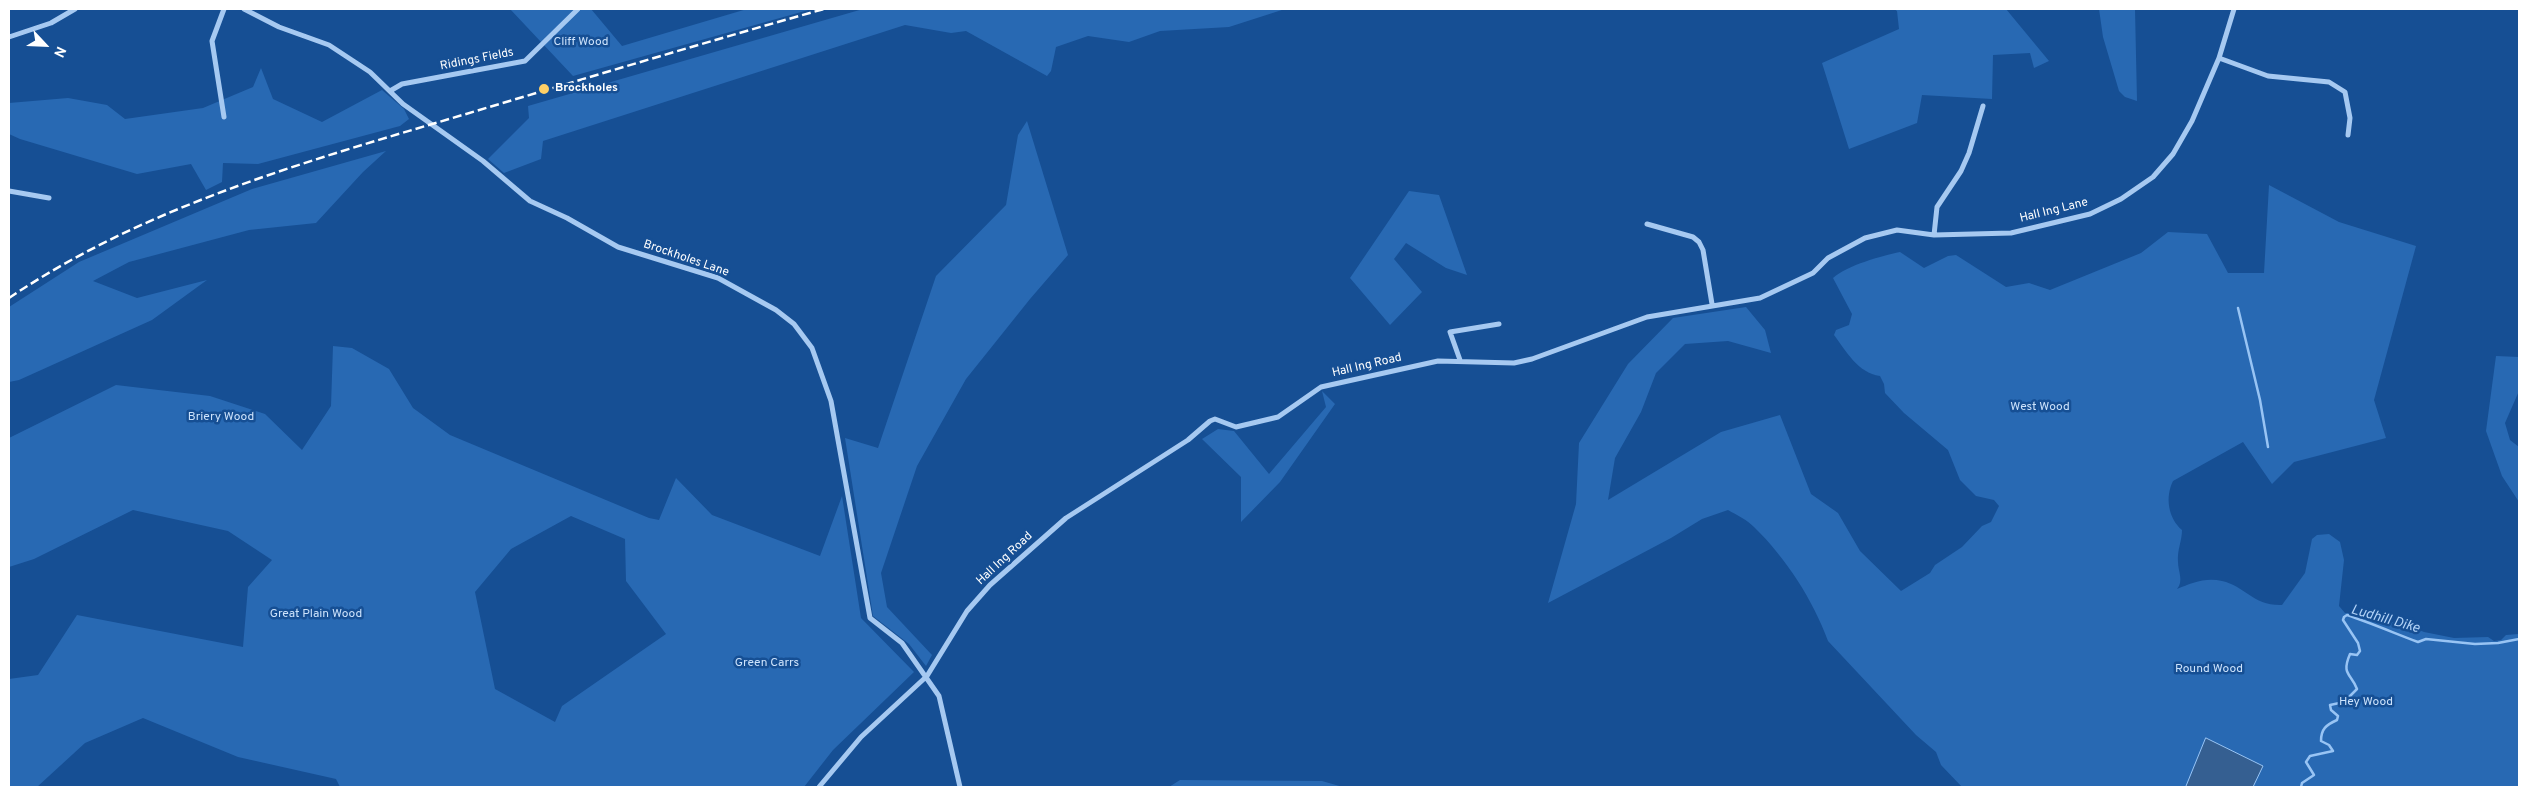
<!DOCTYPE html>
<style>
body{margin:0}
#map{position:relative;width:2528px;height:796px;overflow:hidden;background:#164f94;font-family:Overpass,sans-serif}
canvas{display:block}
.frame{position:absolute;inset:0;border:10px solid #fff;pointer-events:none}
.north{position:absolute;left:20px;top:20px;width:50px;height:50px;-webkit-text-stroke:4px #164f94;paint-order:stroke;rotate:115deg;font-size:14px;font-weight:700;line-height:20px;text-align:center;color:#fff}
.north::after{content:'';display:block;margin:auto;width:18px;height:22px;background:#fff;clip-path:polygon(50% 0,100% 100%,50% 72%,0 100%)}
</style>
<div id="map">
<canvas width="2528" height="796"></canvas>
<div class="frame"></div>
<div class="north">N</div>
</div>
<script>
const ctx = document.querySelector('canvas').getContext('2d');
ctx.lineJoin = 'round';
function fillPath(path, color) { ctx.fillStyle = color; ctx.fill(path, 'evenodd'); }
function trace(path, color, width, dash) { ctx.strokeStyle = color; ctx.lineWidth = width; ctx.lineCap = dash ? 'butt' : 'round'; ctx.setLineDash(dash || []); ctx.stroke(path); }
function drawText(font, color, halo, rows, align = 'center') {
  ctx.font = font + ' Overpass,sans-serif'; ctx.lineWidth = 5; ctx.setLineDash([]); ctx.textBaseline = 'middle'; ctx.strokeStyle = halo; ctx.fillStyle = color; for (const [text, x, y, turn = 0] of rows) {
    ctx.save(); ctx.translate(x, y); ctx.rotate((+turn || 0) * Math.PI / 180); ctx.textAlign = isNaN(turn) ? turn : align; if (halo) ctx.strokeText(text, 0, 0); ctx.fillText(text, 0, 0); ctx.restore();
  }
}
const green = new Path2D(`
 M 510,9 L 591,9 L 622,46 L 747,9 L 812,9 L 573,76 Z
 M 863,9 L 1285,9 L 1229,27 L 1160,31 L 1129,42 L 1088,36 L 1056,47 L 1051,71 L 1047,76 L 966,31 L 951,33 L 905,25 L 543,141 L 541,159 L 504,173 L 488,159 L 529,118 L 528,106 Z
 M 1894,9 L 2006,9 L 2049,61 L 2034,68 L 2030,53 L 1993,55 L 1992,99 L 1922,95 L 1917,123 L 1849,149 L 1822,63 L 1899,29 L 1897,11 Z
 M 2099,9 L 2135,9 L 2137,101 L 2125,97 L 2119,91 L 2103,37 Z
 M 261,68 L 273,99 L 322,122 L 382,90 L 404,109 L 409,119 L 400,126 L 258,164 L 223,163 L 222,182 L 206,190 L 191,164 L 137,174 L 20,139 L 9,134 L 9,103 L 68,98 L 107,105 L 125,119 L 203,108 L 253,87 Z
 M 1027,121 L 1068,255 L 1030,299 L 966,379 L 917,466 L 881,573 L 887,607 L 932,655 L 926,666 L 909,644 L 873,616 L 845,438 L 878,448 L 936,276 L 1006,205 L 1018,135 Z
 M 386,151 L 363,172 L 316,223 L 249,230 L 129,262 L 93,281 L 137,298 L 207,280 L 152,320 L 19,380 L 9,382 L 9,307 L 79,262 L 252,189 Z
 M 2269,185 L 2339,222 L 2416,246 L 2374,400 L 2386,438 L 2294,462 L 2272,484 L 2243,442 L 2173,481 C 2165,497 2168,518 2182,530 C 2182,541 2177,550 2178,562 C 2178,571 2184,581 2177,589 C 2191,583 2206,577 2222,581 C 2245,586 2253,606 2282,605 L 2305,573 L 2312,539 L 2317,535 L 2329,534 L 2340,542 L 2344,560 L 2339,606 L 2345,613 L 2356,613 L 2386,622 L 2400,622 L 2424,632 L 2454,638 L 2488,637 L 2494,641 L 2501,640 L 2506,635 L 2519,634 L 2519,787 L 1962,787 L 1941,765 L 1936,752 L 1916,735 L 1828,641 C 1813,600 1786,558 1754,527 C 1747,520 1737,515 1728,510 L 1702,519 L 1671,538 L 1548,603 L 1576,504 L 1579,443 L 1628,364 L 1673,318 L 1746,307 L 1765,330 L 1771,353 L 1728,341 L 1685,344 L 1656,373 L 1641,412 L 1615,458 L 1608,500 L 1721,432 L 1780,415 L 1811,494 L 1838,513 L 1860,551 L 1901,591 L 1930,573 L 1935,565 L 1962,547 L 1982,526 L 1991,522 L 1999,506 L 1994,500 L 1976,496 L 1960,480 L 1948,450 L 1904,413 L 1885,393 L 1884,384 L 1880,376 C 1858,373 1846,351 1834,335 L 1836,330 L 1849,325 L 1852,314 L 1833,278 C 1848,265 1881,256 1900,252 L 1924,268 L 1948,256 L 1956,255 L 2006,287 L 2029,283 L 2050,290 L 2141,253 L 2168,232 L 2207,234 L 2228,273 L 2264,273 Z
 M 1409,191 L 1439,195 L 1467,275 L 1446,268 L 1406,243 L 1394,259 L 1422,292 L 1390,325 L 1350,278 Z
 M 333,346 L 352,348 L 389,369 L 413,408 L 450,435 L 649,518 L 659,520 L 676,478 L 712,515 L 820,556 L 842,496 L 861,618 L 914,672 L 833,750 L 804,787 L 340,787 L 336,779 L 238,757 L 143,718 L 85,743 L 37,787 L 9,787 L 9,679 L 38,675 L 77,615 L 243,647 L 248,587 L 272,560 L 228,531 L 133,510 L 34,559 L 9,567 L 9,438 L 116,385 L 210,396 L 265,414 L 302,450 L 331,406 ZM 571,516 L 625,539 L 626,581 L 666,634 L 562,706 L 555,722 L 495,689 L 475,592 L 511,549 Z
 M 2496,356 L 2519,357 L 2519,391 L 2505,423 L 2510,440 L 2519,447 L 2519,502 L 2502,476 L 2486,431 Z
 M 1322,391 L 1335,404 L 1280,482 L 1241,522 L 1241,477 L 1202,439 L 1218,429 L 1234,431 L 1269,474 L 1326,407 Z
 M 1180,780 L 1322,781 L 1343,787 L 1169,787 Z`);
const water = new Path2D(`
 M 2206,738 L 2263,766 L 2253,787 L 2186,787 Z`);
const stream = new Path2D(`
 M 2238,308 L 2260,400 L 2268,447
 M 2301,787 L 2302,783 L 2314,775 L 2306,762 L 2310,756 L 2333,751 L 2329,745 L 2321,741 C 2321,729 2326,725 2337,720 L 2338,716 L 2331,710 L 2330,705 L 2344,702 L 2357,689 C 2351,673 2341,675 2350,654 L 2357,655 L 2360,651 L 2358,643 L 2343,620 L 2344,617 L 2347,615 C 2371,623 2394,633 2418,642 L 2426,639 L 2475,644 L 2498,643 L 2519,639`);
const street = new Path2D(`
 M 224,9 L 212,41 L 224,117
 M 244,9 L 279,27 L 329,45 L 370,72 L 403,104 L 483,161 L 530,201 L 567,218 L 618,247 L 718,278 L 776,310 L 794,324 L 812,348 L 831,401 L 870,618 L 902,643 L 939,696 L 960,787
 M 9,37 L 51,23 L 75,9
 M 2219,58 L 2268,76 L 2329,82 L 2345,92 L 2350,118 L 2348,135
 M 390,91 L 402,84 L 525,61 L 578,9
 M 9,191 L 49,198
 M 1647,224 L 1693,237 L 1699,242 L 1703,250 L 1712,304
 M 1934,235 L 1937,207 L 1961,171 L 1969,153 L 1983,106
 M 1460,360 L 1450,332 L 1499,324
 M 819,787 L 861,737 L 927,676 L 967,611 L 990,585 L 1066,518 L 1188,440 L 1210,421 L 1215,419 L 1236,427 L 1278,417 L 1321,387 L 1438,361 L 1514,363 L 1532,359 L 1647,317 L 1760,298 L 1813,273 L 1828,258 L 1865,238 L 1897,230 L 1934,235 L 2011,233 L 2090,214 L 2121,199 L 2153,177 L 2173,154 L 2192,121 L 2219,58 L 2234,9`);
const rail = new Path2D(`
 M 9,298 C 138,211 290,166 439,122 C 567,84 695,45 824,9`);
const markers = [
 [544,89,6,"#ffd066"]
];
const parkNames = [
 ["Cliff Wood",581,43],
 ["West Wood",2040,408],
 ["Briery Wood",221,418],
 ["Great Plain Wood",316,615],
 ["Green Carrs",767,664],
 ["Round Wood",2209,670],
 ["Hey Wood",2366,703]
];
const streetNames = [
 ["Ridings Fields",477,60,-11],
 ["Hall Ing Lane",2054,211,-14],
 ["Brockholes Lane",686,259,19],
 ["Hall Ing Road",1367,366,-13],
 ["Hall Ing Road",1005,559,-43]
];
const poiNames = [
 ["Brockholes",555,89]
];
const waterNames = [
 ["Ludhill Dike",2385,620,16]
];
fillPath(green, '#2869b3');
fillPath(water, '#355f91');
trace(water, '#98c4f4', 1);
trace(stream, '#98c4f4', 2.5);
trace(street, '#a6c9f1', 5);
trace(rail, '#fff', 2.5, [9, 4]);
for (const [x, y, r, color] of markers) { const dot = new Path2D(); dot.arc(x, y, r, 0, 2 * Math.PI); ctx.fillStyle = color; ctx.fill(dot); trace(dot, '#164f94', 2); }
drawText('12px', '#cde3fc', '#164f94', parkNames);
drawText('12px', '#fff', '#164f94', streetNames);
drawText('bold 12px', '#fff', '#164f94', poiNames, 'left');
drawText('italic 14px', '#b2d3f8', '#164f94', waterNames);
</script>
